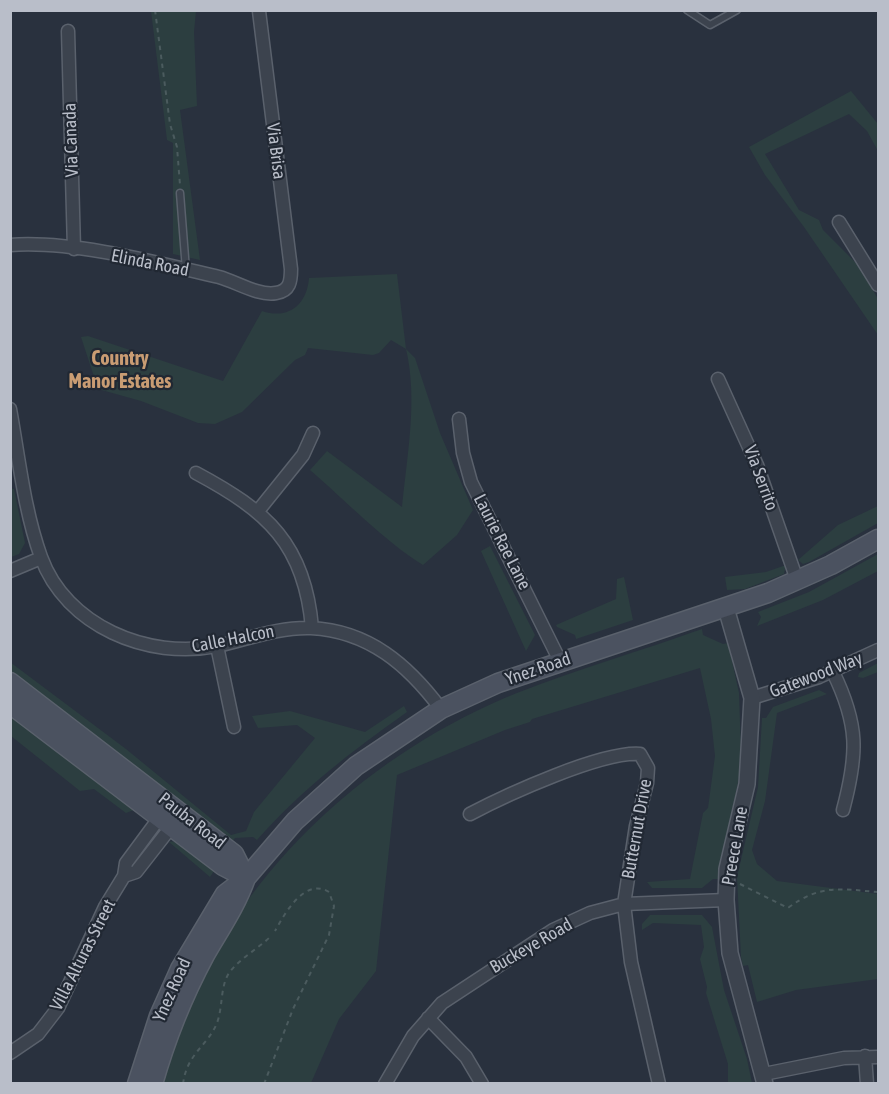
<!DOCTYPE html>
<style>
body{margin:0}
#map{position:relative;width:889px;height:1094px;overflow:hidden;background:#29313e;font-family:"Asap Condensed",sans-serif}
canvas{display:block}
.frame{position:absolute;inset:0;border:12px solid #b9bec9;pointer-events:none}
</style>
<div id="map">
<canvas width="889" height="1094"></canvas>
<div class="frame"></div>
</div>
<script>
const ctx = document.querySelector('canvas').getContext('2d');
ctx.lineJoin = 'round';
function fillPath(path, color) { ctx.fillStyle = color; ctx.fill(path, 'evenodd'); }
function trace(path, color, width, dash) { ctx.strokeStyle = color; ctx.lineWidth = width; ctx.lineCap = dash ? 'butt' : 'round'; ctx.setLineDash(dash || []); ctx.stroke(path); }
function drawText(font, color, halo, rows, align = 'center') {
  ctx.font = font + ' "Asap Condensed",sans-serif'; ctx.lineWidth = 4.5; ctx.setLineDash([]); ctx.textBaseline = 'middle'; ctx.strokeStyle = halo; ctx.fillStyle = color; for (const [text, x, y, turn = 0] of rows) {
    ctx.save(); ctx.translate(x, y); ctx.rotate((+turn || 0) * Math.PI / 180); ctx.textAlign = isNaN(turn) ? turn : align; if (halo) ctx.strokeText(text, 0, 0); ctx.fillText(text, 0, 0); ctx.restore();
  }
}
const green = new Path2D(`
 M 151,11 L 196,11 L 194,32 L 197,106 L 180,110 L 200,260 L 173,254 L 173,143 L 167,140 Z
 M 851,91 L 878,124 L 878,151 L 867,131 L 849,114 L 765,154 L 799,210 L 819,220 L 823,230 L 859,266 L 878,299 L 878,335 L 804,227 L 765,175 L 749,147 Z
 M 397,274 L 406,349 L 415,358 L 440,433 L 473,510 L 457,535 L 423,565 C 384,541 345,500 310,470 L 327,451 L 402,507 C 407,455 418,400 406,349 L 391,340 L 379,353 L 373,355 L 308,348 L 305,355 L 295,360 L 242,412 L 215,424 L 198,423 L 141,401 L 98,389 L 81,337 L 88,336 L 223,381 L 262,311 C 288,320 307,305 309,278 Z
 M 10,488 L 14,489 L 25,543 L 19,554 L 11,557 Z
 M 878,506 L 878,523 L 809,562 L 803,564 L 798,560 L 838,525 Z
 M 490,546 L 535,635 L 526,651 L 481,551 Z
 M 878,554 L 878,571 L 823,600 L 757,626 L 761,617 L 758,612 L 809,592 Z
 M 786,565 L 784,574 L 745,589 L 727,590 L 725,577 L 766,572 Z
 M 624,577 L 633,620 L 576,639 L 575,635 L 557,627 L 556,625 L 616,599 L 617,579 Z
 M 702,629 L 703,635 L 723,644 L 728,643 L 739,693 L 741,751 L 739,778 L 718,879 L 713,879 L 702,888 L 652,888 L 647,882 L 690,879 L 703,813 L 708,808 L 715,756 L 711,719 L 700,668 L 532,719 L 530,722 L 505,730 L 397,775 L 376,971 L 339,1019 L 311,1083 L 160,1084 C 169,1059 176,1034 186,1011 C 245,865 373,751 517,693 C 578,669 641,651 702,629 Z
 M 10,662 L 126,749 L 231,835 L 246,831 L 254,812 L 315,738 L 297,725 L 258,728 L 252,716 L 290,711 L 365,732 L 404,706 L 407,712 C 351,752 303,788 257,840 L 253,837 L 235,838 L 231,843 L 11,673 Z
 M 878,663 L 878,672 L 863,678 L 858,677 L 859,673 Z
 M 819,690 L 827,694 L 777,713 L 765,801 L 752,850 L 757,864 L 777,881 L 878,894 L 878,979 L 796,990 L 757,1002 L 748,965 L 743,966 L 741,957 L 737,877 L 758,787 L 762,718 L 766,718 L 773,707 Z
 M 10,710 L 139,808 L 126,813 L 94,789 L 80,791 L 11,736 Z
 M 176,841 L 214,871 L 210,877 L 169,842 Z
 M 650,915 L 702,915 L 712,927 L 724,990 L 747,1059 L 752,1083 L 728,1083 L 728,1064 L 706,993 L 707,987 L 700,959 L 704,947 L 701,925 L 653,923 L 642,930 L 642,924 Z`);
const path = new Path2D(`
 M 155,10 L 170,124 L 177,147 L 180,185
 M 740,884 L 788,908 C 820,884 840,889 878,892
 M 183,1084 C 187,1053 207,1047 217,1023 C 223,1007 220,987 229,973 C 240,958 258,949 271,936
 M 264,1084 L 293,1009 L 329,935 L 334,906 L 329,892 C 305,877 285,913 275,931`);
const service = new Path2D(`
 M 687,10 L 710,25 L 737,10
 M 180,193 L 186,270`);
const minor = new Path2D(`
 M 68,31 L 74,249
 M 839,222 L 878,285
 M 10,245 C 72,240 159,263 219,277 C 237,282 258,296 276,293 C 290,291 291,281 291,269 L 259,11
 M 718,379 L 757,465 L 797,580
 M 10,409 C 19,458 24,510 41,557 C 66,626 148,660 217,646 C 249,639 277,627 311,628 C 369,631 408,665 441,709
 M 459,419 L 463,453 L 471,482 L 560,661
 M 196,473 C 267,511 305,544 312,628
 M 258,511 L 303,455 L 313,433
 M 10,571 L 41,558
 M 217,646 L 234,727
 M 833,672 C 859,725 858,754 843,810
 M 752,698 L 819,677 L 878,650
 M 470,814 C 506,795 602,751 640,754 L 648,768 L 647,783 L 636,826 L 624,904 L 631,962 L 659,1084
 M 124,876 L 136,872 L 175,822
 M 428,1018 L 466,1057 L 482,1084
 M 10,1053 L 38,1034 L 58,1008 L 105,907 L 124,876 L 126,863 L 163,813
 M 865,1056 L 867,1084
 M 764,1074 L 844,1058 L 878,1057
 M 385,1084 L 413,1036 L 442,1003 L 553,930 L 590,913 L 624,904 L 726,900`);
const tertiary = new Path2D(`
 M 726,608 L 752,698 L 747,784 L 727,869 L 726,900 L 730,953 L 765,1084`);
const secondary = new Path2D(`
 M 10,682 L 234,854 L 246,878
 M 10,704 L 223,866 L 246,878
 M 137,1084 L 159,1016 L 180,969 L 225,894 L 246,878 L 295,821 L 356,766 L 441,709 L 498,683 L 768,593 L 831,565 L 878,539
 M 153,1084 C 166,1038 183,996 205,955 C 220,929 236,906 246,878`);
const streetNames = [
 ["Via Canada",71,140,-92],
 ["Via Brisa",276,151,83],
 ["Elinda Road",150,263,11],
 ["Via Serrito",761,478,70],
 ["Laurie Rae Lane",502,542,63],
 ["Calle Halcon",233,639,-11],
 ["Ynez Road",538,669,-19],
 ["Gatewood Way",816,675,-21],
 ["Pauba Road",192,821,38],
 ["Butternut Drive",637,829,-80],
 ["Preece Lane",735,846,-80],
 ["Buckeye Road",531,946,-30],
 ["Villa Alturas Street",83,955,-63],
 ["Ynez Road",172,990,-66]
];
const neighbourhoodNames = [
 ["Country",120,359],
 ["Manor Estates",120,382]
];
fillPath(green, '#2c3e40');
trace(service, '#5a616c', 9);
trace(minor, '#5a616c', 15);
trace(tertiary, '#5a616c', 18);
trace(secondary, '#5a616c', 21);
trace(path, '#4b5b5e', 2, [4.5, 4.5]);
trace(service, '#3c434e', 6);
trace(minor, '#3c434e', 12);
trace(tertiary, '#3c434e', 15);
trace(secondary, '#4b5260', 18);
drawText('18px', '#b9bec9', '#212833', streetNames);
drawText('bold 20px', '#c99c73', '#212833', neighbourhoodNames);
</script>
